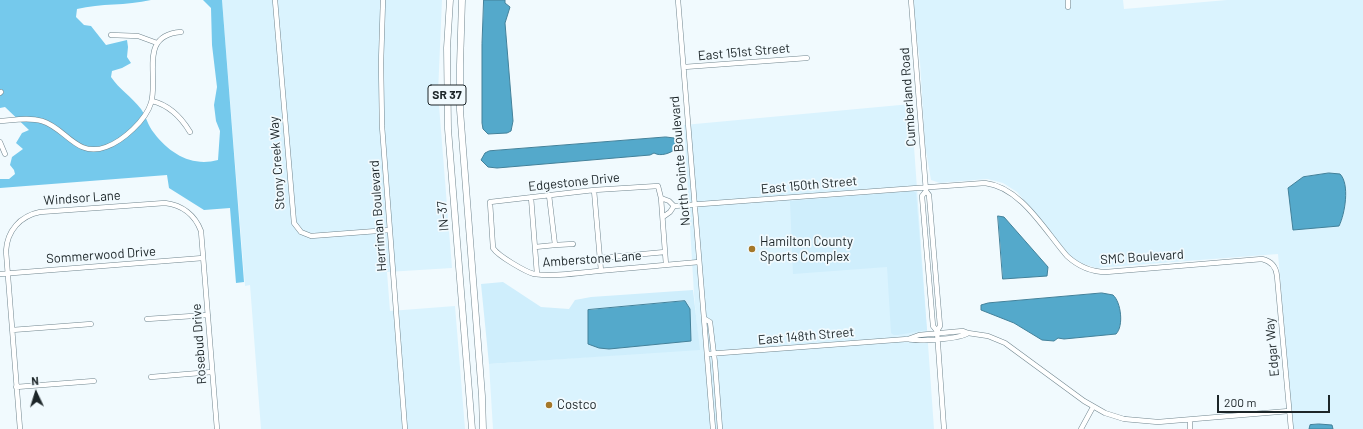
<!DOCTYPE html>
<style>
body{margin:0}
#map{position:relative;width:1363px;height:429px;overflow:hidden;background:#f1fafe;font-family:Barlow,sans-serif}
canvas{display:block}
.north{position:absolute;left:16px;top:373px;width:40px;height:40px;-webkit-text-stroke:3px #f1fafe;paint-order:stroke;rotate:356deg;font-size:11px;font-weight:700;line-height:16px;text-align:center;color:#1c2528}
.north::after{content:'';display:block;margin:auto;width:14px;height:18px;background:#1c2528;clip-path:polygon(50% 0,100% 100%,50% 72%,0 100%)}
.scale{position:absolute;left:1217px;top:395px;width:113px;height:18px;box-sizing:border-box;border:2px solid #1c2528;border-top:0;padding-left:5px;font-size:12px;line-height:14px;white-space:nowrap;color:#1c2528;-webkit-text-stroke:3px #f1fafe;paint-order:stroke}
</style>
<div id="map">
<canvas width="1363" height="429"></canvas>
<div class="north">N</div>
<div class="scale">200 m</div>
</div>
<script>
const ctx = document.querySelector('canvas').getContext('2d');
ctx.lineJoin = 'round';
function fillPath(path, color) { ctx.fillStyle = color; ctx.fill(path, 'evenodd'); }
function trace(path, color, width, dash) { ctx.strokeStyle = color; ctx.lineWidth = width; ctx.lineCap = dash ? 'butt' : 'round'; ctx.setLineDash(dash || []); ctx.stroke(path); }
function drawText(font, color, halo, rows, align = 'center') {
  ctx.font = font + ' Barlow,sans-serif'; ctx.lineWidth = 3.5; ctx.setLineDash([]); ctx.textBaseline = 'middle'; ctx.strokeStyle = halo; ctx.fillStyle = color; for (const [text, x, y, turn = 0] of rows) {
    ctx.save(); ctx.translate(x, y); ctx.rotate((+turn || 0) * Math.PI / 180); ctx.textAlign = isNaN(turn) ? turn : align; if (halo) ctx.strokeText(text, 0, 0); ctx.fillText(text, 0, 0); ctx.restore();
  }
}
const built = new Path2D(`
 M 222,0 L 442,0 L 438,93 L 452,268 L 387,272 L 390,311 L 455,306 L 465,429 L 261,429 L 250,285 L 245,286 Z
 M 912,0 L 1123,0 L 1124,9 L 1227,0 L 1363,0 L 1363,429 L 1293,429 L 1278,254 L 1096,268 L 1078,262 L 1070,256 L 1017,192 L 1003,183 L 987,179 L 940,183 L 931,180 L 925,145 L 920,62 Z
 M 911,104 L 934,429 L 493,429 L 489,364 L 699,349 L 694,294 L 684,125 Z`);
const green = new Path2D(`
 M 914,191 L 916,193 L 927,330 L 898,335 L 894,335 L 891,333 L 887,267 L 793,274 L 790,201 Z
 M 503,282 L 541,307 L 569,309 L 575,300 L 591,297 L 693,290 L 700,350 L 489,364 L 481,284 ZM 597,309 L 664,344 L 599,348 L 588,310 Z`);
const forest = new Path2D(`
 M 0,0 L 151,0 C 126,6 101,3 77,9 L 76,17 L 84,25 L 91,26 L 106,45 L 127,40 L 128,47 L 127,57 L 131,63 L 122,68 L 112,71 L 111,77 C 119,89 132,97 141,109 C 146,116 148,126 154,133 C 170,154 192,167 218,160 L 220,131 L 216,121 L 214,105 L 217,87 L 212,45 L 211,8 L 203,0 L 222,0 L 244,282 L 236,283 L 230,208 L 204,210 L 169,188 L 167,175 L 0,188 L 0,179 L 9,179 L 15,174 L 14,170 L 10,165 L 12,157 L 23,149 L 16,143 L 22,133 L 29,130 L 5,107 L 0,108 Z`);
const water = new Path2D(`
 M 484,0 L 505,0 L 505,3 L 510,7 L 505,23 L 513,121 L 511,131 L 507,133 L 488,134 L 483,129 L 482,123 L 482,44 Z
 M 666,137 L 674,138 L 677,148 C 671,153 661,157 654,153 L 650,155 L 497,168 L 488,167 L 481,160 L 485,153 L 489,151 Z
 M 1329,173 L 1340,174 C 1350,184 1345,214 1339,226 L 1293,230 L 1288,188 L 1303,177 Z
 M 998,216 L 1004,217 L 1048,267 L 1047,276 L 1003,279 Z
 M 1102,293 L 1113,295 C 1121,302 1124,326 1116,334 L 1064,339 L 1058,338 L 1054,341 L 1042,340 L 1014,323 L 981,310 L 981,305 L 988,303 Z
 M 685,301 L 690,309 L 691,341 L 609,349 L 599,348 L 588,344 L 588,310 Z
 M 1319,424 L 1332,425 L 1333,429 L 1309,429 L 1310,425 Z`);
const minor = new Path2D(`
 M 275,0 L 294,223 L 301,232 L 311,236 L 390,230
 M 383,0 L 381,63 L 382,126 L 405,429
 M 678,0 L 713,429
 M 911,0 L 926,191 L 929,195 L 940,326 L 937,331
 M 1068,0 L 1068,7
 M 111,35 L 138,36 L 157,43
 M 684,67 L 807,58
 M 0,93 L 1,92
 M 152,101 C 169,105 181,117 190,132
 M 0,121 C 14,120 29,117 42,121 C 66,128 76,158 106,147 C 123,141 146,120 151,103 C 159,77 138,35 181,32
 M 0,142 L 5,154
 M 594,190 L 601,271
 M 926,191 L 922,196 L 933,326 L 937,331 L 944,429
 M 531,197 L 537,274
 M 661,198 L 669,201 L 674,206 L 985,183 C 1021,187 1045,231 1067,256 C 1078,266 1090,272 1106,272 L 1262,259 C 1271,261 1276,266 1277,276 L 1291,429
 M 663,217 L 670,212 L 674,206
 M 555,245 L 573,244
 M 535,247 L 555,245 L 549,195
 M 600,258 L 665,252
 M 666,265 L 661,198 L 658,186 L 594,190 L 490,202 L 493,248 C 498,256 526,272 534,274 C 555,277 578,273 598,271 C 632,268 666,265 699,262
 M 0,274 L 203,258
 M 147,319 L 208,315
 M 705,319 L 710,322 L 715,363 L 720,429
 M 12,330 L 91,324
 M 908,339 L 919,335 L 963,331 L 968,333 L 988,336 L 1005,343 L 1084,401 L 1105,413 L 1124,419 L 1158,422 L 1289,411
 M 707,354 L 908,339 C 916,342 961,339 968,333
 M 151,377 L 212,372
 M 16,387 L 94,381
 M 1190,420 L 1190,429
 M 20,429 L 6,251 C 7,231 20,216 40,212 L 165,203 C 182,205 195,215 201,231 L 217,429
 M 1081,429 L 1093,407`);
const highway = new Path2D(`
 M 450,0 L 447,48 L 448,129 L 472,429
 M 462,0 L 460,65 L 460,110 L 482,396 L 483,429`);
const markers = [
 [752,249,4,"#a47729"],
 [549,405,4,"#a47729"]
];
const shields = [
 [447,95,38]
];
const shieldNames = [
 ["SR 37",447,95]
];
const streetNames = [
 ["East 151st Street",744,52,-5],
 ["Cumberland Road",908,97,-94],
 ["North Pointe Boulevard",680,161,-95],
 ["Stony Creek Way",277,163,-94],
 ["Edgestone Drive",574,182,-6],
 ["East 150th Street",809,185,-5],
 ["Windsor Lane",82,198,-4],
 ["Herriman Boulevard",378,216,-94],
 ["IN-37",443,216,-95],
 ["Sommerwood Drive",101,255,-4],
 ["SMC Boulevard",1142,257,-4],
 ["Amberstone Lane",592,259,-4],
 ["East 148th Street",806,336,-5],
 ["Rosebud Drive",199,344,-94],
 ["Edgar Way",1272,347,-95]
];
const poiNames = [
 ["Hamilton County",760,242],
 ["Sports Complex",760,257],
 ["Costco",557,405]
];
fillPath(built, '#daf3fe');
fillPath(green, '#cfeefc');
fillPath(forest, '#75c9ec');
fillPath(water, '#54a9cb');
trace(water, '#43819a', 1);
trace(minor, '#71868f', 5.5);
trace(highway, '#71868f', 7);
trace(minor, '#fff', 4.5);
trace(highway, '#fff', 6);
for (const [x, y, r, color] of markers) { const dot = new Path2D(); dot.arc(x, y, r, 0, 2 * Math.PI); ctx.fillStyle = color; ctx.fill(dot); trace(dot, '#f1fafe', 1.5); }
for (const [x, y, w] of shields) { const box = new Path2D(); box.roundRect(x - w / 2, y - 10, w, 20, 3); ctx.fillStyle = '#f1fafe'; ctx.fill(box); trace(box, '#1c2528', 1); }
drawText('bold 12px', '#1c2528', null, shieldNames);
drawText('13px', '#1c2528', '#f1fafe', streetNames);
drawText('13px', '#1c2528', '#f1fafe', poiNames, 'left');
</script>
